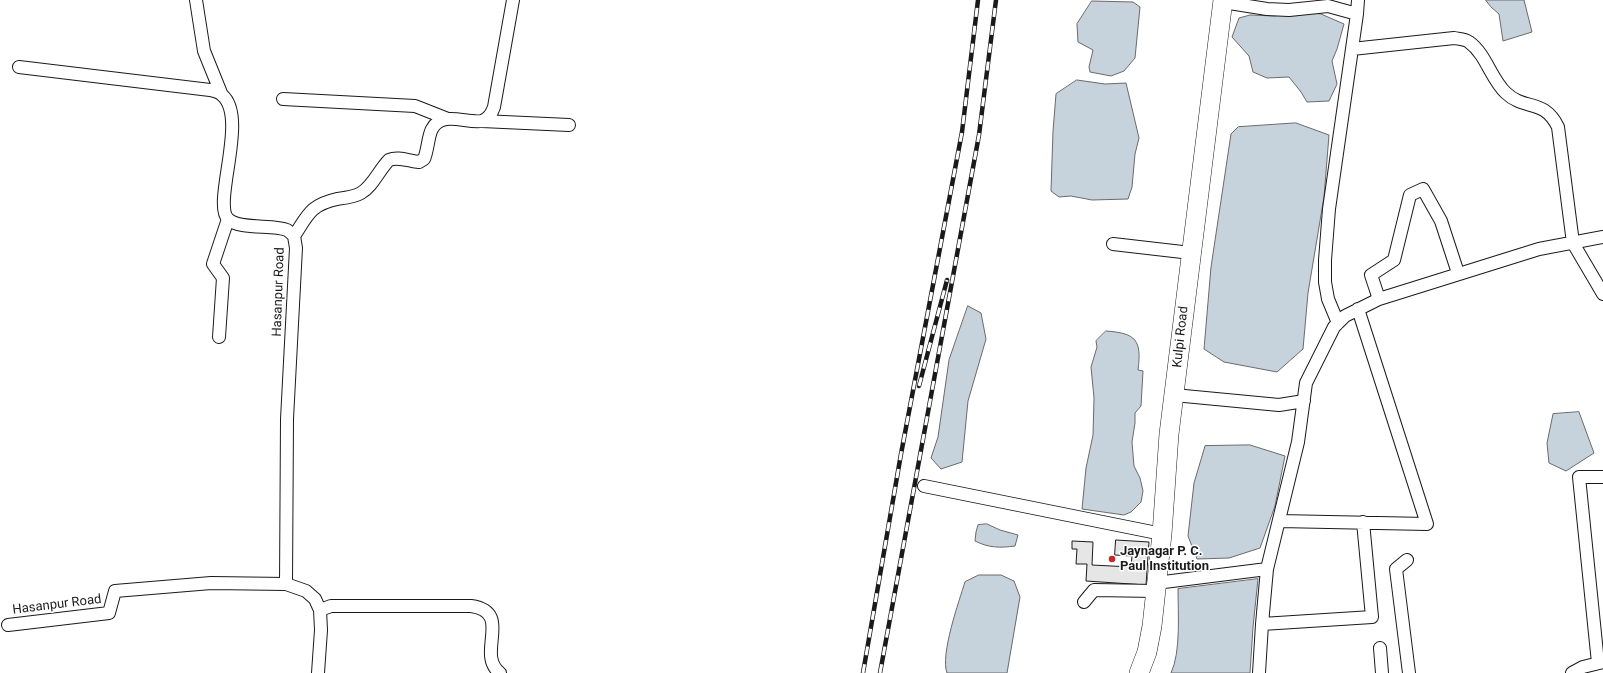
<!DOCTYPE html>
<style>
body{margin:0}
canvas{display:block;background:#fff}
</style>
<canvas width="1603" height="673"></canvas>
<script>
const ctx = document.querySelector('canvas').getContext('2d');
ctx.lineJoin = 'round';
function fillPath(path, color) { ctx.fillStyle = color; ctx.fill(path, 'evenodd'); }
function trace(path, color, width, dash) { ctx.strokeStyle = color; ctx.lineWidth = width; ctx.lineCap = dash ? 'butt' : 'round'; ctx.setLineDash(dash || []); ctx.stroke(path); }
function drawText(font, color, halo, rows, align = 'center') {
  ctx.font = font + ' Roboto,sans-serif'; ctx.lineWidth = 3; ctx.setLineDash([]); ctx.textBaseline = 'middle'; ctx.strokeStyle = halo; ctx.fillStyle = color; for (const [text, x, y, turn = 0] of rows) {
    ctx.save(); ctx.translate(x, y); ctx.rotate((+turn || 0) * Math.PI / 180); ctx.textAlign = isNaN(turn) ? turn : align; if (halo) ctx.strokeText(text, 0, 0); ctx.fillText(text, 0, 0); ctx.restore();
  }
}
const water = new Path2D(`
 M 1486,0 L 1524,0 L 1532,32 L 1503,41 L 1499,14 L 1491,7 Z
 M 1092,1 L 1133,2 L 1140,7 L 1135,58 L 1124,71 L 1111,76 L 1090,72 L 1089,67 L 1093,50 L 1078,42 L 1077,24 Z
 M 1307,12 L 1321,14 L 1344,24 L 1337,49 L 1332,61 L 1337,84 L 1329,101 L 1307,102 L 1301,92 L 1289,77 L 1267,78 L 1253,72 L 1249,56 L 1232,37 L 1239,18 L 1250,15 L 1274,16 Z
 M 1077,80 L 1105,84 L 1126,83 L 1139,138 L 1135,154 L 1132,187 L 1128,199 L 1092,200 L 1071,196 L 1059,197 L 1051,191 L 1053,131 L 1056,94 Z
 M 1296,123 L 1329,135 L 1324,197 L 1308,293 L 1303,349 L 1277,372 L 1224,362 L 1204,349 L 1211,267 L 1231,134 L 1238,127 Z
 M 968,306 L 981,313 L 986,339 L 968,401 L 962,462 L 941,469 L 931,458 L 938,437 L 949,360 Z
 M 1106,331 C 1136,333 1142,340 1138,370 L 1143,371 L 1141,406 L 1135,413 L 1135,423 L 1132,442 L 1134,466 L 1140,478 L 1143,491 L 1141,502 L 1131,512 L 1124,515 L 1082,509 L 1086,468 L 1093,435 L 1094,398 L 1091,367 L 1097,347 L 1096,341 Z
 M 1579,412 L 1594,453 L 1566,471 L 1549,463 L 1547,443 L 1553,414 Z
 M 1250,445 L 1285,456 L 1275,506 L 1260,548 L 1229,558 L 1197,559 L 1188,536 L 1194,483 L 1205,446 Z
 M 987,524 L 1000,530 L 1018,535 L 1015,546 C 1000,548 989,548 975,541 L 976,532 L 978,525 Z
 M 979,575 L 1001,575 L 1014,581 L 1020,597 L 1007,673 L 947,673 C 940,655 959,601 965,582 Z
 M 1258,579 L 1253,627 L 1250,673 L 1171,673 C 1181,652 1178,612 1178,589 Z`);
const building = new Path2D(`
 M 1116,540 L 1149,542 L 1146,585 L 1086,581 L 1087,564 L 1076,564 L 1077,549 L 1072,549 L 1072,541 L 1093,542 L 1092,565 L 1131,567 L 1132,556 L 1115,555 Z`);
const minor = new Path2D(`
 M 196,0 L 204,51 L 221,93
 M 1223,2 L 1267,9 L 1289,10 L 1328,6 L 1357,14
 M 1352,49 L 1454,38 C 1459,39 1465,39 1469,42 C 1486,54 1491,79 1506,93 C 1525,111 1544,98 1558,127 L 1573,243 L 1603,294
 M 19,67 L 210,90 C 214,91 219,92 222,95 C 249,117 212,203 228,219 C 239,230 274,224 287,230 C 290,232 292,234 294,236 L 296,248 L 287,419 L 286,584
 M 283,99 L 415,106 L 448,119
 M 482,121 L 569,125
 M 294,236 C 308,215 310,205 337,199 C 344,198 354,197 361,193 C 373,186 379,170 389,160 C 398,156 409,161 419,162 L 424,159 C 428,150 428,136 432,129 C 442,110 467,124 482,121 C 488,119 492,113 494,107 L 513,0
 M 1113,244 L 1191,253
 M 1379,299 L 1371,275 L 1394,260 L 1410,195 L 1423,189 L 1441,221 L 1458,273
 M 1338,323 L 1328,299 L 1325,282 L 1325,260 L 1329,209 L 1357,14 L 1358,0
 M 219,337 L 223,278 L 213,264 L 228,219
 M 1174,395 L 1279,405 L 1304,401
 M 924,486 L 1162,534
 M 1279,521 L 1427,524 L 1358,309
 M 1407,560 L 1396,569 L 1409,673
 M 1156,583 L 1267,569
 M 1084,602 L 1094,590 L 1155,591
 M 320,610 L 331,606 L 471,606 C 514,612 475,654 500,673
 M 1262,624 L 1372,617 L 1363,522
 M 8,625 L 109,613 L 115,591 L 211,583 L 286,584 L 306,591 L 315,599 L 320,610 L 321,630 L 318,673
 M 1380,648 L 1382,673
 M 1598,663 L 1579,477 L 1603,477
 M 1259,673 L 1262,624 L 1267,569 L 1298,442 L 1306,383 L 1334,327 L 1345,316 L 1379,299 L 1539,249 L 1603,237
 M 1572,673 L 1583,667 L 1603,662`);
const primary = new Path2D(`
 M 1139,673 L 1147,652 L 1152,626 L 1162,534 L 1169,434 L 1223,0`);
const rail = new Path2D(`
 M 919,386 L 947,280
 M 863,673 L 901,454 L 962,132 L 978,0
 M 880,673 L 979,135 L 996,0`);
const markers = [
 [1112,559,4,"#c62828"]
];
const streetNames = [
 ["Hasanpur Road",279,292,-88],
 ["Kulpi Road",1181,337,-84],
 ["Hasanpur Road",57,605,-7]
];
const poiNames = [
 ["Jaynagar P. C.",1120,552],
 ["Paul Institution",1120,567]
];
fillPath(water, '#c6d2dc');
trace(water, '#6a6a6a', 1);
fillPath(building, '#e6e6e6');
trace(building, '#1a1a1a', 1);
trace(minor, '#1a1a1a', 14);
trace(primary, '#1a1a1a', 20);
trace(minor, '#fff', 12);
trace(primary, '#fff', 19);
trace(rail, '#1a1a1a', 4.5);
trace(rail, '#fff', 3, [9]);
for (const [x, y, r, color] of markers) { const dot = new Path2D(); dot.arc(x, y, r, 0, 2 * Math.PI); ctx.fillStyle = color; ctx.fill(dot); trace(dot, '#fff', 1.5); }
drawText('13px', '#1a1a1a', '#fff', streetNames);
drawText('bold 13px', '#1a1a1a', '#fff', poiNames, 'left');
</script>
